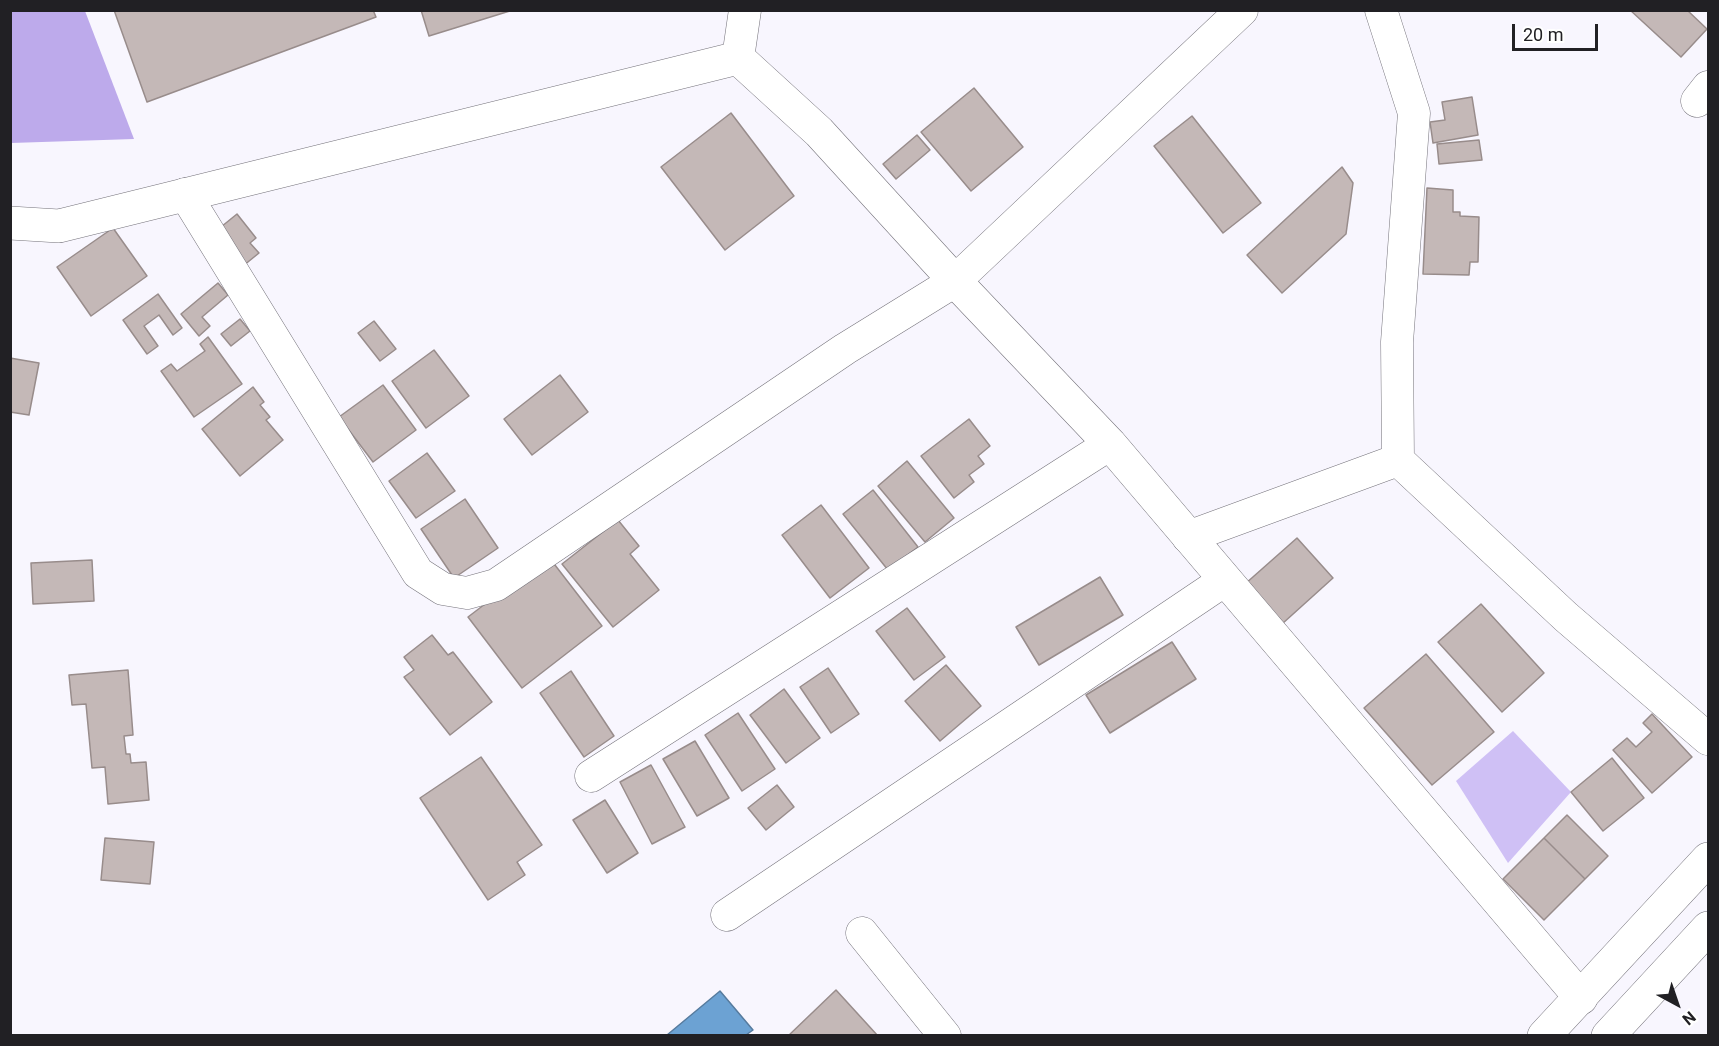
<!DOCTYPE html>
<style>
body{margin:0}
#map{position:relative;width:1719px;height:1046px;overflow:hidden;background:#f8f6fe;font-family:Roboto,sans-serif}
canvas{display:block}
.frame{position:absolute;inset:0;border:12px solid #212024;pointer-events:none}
.north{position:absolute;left:1647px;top:974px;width:60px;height:60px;-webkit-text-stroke:4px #fff;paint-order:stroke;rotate:140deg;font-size:16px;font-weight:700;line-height:24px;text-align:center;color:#212024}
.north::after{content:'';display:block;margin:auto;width:21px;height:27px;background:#212024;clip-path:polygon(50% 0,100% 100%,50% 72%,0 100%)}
.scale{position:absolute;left:1512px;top:24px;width:86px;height:27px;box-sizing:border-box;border:3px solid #212024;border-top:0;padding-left:8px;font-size:18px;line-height:21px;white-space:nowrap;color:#212024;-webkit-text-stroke:4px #fff;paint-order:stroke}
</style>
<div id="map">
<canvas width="1719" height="1046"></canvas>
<div class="frame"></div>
<div class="north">N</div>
<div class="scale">20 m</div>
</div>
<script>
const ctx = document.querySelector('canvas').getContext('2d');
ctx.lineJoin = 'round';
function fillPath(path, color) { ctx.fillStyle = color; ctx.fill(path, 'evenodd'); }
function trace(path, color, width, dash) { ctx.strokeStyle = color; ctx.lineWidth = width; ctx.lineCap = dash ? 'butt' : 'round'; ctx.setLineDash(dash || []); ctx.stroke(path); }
const green = new Path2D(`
 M 1513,731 L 1571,792 L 1508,863 L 1456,781 Z`);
const forest = new Path2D(`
 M 10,11 L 85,11 L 134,139 L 11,143 Z`);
const water = new Path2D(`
 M 720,991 L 753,1030 L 746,1035 L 667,1035 Z`);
const building = new Path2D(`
 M 114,10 L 373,10 L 376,17 L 147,102 Z
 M 421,10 L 513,10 L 429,36 Z
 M 1630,10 L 1687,10 L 1707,29 L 1681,57 Z
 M 974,88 L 1023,147 L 971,191 L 921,132 Z
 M 1472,97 L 1478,135 L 1433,143 L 1430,122 L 1445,120 L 1442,102 Z
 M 731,113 L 794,196 L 725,250 L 661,167 Z
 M 1192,116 L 1261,203 L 1223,233 L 1154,146 Z
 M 917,135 L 930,150 L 896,179 L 883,164 Z
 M 1479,140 L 1482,160 L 1439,164 L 1437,144 Z
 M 1342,167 L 1353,183 L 1346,234 L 1282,293 L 1247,255 Z
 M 1427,188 L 1453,190 L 1453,212 L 1460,212 L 1460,216 L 1479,217 L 1478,262 L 1470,262 L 1469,275 L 1423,274 Z
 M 237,214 L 256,238 L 250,243 L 259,253 L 243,266 L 216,231 Z
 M 113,228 L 147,276 L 91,316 L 57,267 Z
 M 218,283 L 228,295 L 202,317 L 210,326 L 199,336 L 181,314 Z
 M 158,294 L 182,328 L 173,335 L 159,315 L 144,326 L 158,346 L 147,354 L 123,320 Z
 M 240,319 L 250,331 L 231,346 L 221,334 Z
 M 374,321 L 396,349 L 380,361 L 358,333 Z
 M 208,337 L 242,384 L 194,417 L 161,371 L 171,364 L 177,371 L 205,351 L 200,344 Z
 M 434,350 L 469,396 L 426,428 L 392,381 Z
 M 10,358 L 39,363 L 29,415 L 10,412 Z
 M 560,375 L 588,412 L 532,455 L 504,419 Z
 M 383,385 L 416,430 L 373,462 L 339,417 Z
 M 253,387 L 264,402 L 260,405 L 270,417 L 266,420 L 283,440 L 240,476 L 202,429 Z
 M 969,419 L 990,446 L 978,456 L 984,464 L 969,475 L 974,482 L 954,498 L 921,456 Z
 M 427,453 L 455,491 L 416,518 L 389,481 Z
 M 907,461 L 954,518 L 925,542 L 878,486 Z
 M 873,490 L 918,547 L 888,570 L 843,514 Z
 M 465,499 L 498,548 L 454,578 L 421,529 Z
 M 821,505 L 869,568 L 830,598 L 782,535 Z
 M 618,520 L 639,546 L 630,554 L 659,590 L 613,627 L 562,564 Z
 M 1297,538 L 1333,578 L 1282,624 L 1245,584 Z
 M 548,556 L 602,626 L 522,688 L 468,617 Z
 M 92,560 L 94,601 L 33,604 L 31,563 Z
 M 1100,577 L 1123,615 L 1039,665 L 1016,627 Z
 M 1481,604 L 1544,673 L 1502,712 L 1438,642 Z
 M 907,608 L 945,657 L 914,680 L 876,631 Z
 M 432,635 L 448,655 L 453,652 L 492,702 L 450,735 L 404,677 L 414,670 L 404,657 Z
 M 1172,642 L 1196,679 L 1110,733 L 1086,695 Z
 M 1426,654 L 1494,732 L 1432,785 L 1364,708 Z
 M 946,665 L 981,706 L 940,741 L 905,701 Z
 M 828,668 L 859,714 L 831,733 L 800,687 Z
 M 128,670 L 133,735 L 124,736 L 126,754 L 130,754 L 131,763 L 146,762 L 149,800 L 108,804 L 105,767 L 92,768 L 86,704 L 72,705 L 69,675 Z
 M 571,671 L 614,736 L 584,757 L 540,693 Z
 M 784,689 L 820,738 L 786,763 L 750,715 Z
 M 738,713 L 775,769 L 742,791 L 705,735 Z
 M 1652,714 L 1692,757 L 1652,793 L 1613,750 L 1627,738 L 1636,747 L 1652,732 L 1643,723 Z
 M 695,741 L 729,798 L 697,816 L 663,759 Z
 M 481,757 L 542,845 L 517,862 L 525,875 L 488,900 L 420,798 Z
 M 1612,758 L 1644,798 L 1603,831 L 1571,792 Z
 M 651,765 L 685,827 L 652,844 L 620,782 Z
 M 777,785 L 794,807 L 766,830 L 748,808 Z
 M 605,800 L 638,853 L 607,873 L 573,820 Z
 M 1567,815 L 1608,856 L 1585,879 L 1544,838 Z
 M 105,838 L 154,842 L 150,884 L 101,880 Z
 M 1544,838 L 1585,879 L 1544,920 L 1503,879 Z
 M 836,990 L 878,1036 L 788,1036 Z`);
const minor = new Path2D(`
 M 1381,10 L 1414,113 L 1397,342 L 1398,460 L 1566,617 L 1708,739
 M 738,58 L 745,10
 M 1697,101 L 1708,87
 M 185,194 L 418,573 L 443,589 L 467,593 L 496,585 L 845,349 L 955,281 L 1242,10
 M 1188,537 L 1398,460
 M 591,776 L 1110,444
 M 727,915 L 1225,580
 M 862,933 L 945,1036`);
const tertiary = new Path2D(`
 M 10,223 L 59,226 L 738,58 L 819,132 L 955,281 L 1110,444 L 1581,998`);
const trunk = new Path2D(`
 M 1544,1036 L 1708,859
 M 1608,1036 L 1708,928`);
fillPath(green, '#cfc0f5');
fillPath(forest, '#bdaaeb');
fillPath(water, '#6ca2d3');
trace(water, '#567b9e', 1.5);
fillPath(building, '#c4b8b7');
trace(building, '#988c8b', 1.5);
trace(minor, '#75737b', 33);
trace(tertiary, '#75737b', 34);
trace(trunk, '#75737b', 34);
trace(minor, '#fff', 32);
trace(tertiary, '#fff', 33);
trace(trunk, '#fff', 33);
</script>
